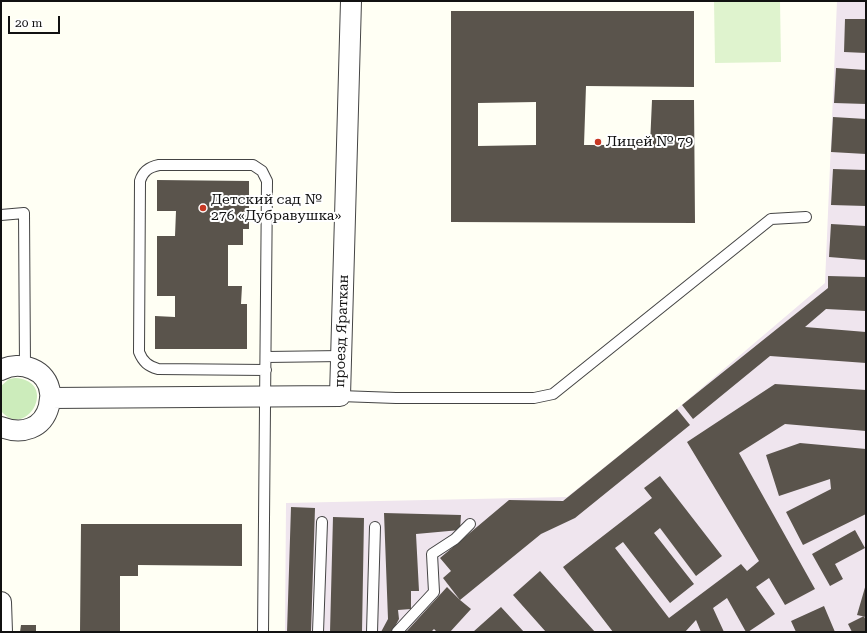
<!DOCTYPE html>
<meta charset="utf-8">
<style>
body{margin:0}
#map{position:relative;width:867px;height:633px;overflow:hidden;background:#fffff4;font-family:"Roboto Serif",serif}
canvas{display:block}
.frame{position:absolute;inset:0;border:2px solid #111;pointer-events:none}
.scale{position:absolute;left:8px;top:16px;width:52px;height:18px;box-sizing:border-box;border:2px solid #111;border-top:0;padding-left:5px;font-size:12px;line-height:14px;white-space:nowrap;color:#111;-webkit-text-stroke:3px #fff;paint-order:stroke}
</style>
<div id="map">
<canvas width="867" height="633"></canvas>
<div class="frame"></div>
<div class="scale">20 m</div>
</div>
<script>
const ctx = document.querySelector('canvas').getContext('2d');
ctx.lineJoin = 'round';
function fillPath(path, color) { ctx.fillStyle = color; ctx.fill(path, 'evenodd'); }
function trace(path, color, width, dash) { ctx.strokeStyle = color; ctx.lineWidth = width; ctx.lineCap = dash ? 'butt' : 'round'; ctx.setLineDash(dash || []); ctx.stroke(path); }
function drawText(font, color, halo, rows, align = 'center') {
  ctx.font = font + ' "Roboto Serif",serif'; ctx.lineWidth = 4; ctx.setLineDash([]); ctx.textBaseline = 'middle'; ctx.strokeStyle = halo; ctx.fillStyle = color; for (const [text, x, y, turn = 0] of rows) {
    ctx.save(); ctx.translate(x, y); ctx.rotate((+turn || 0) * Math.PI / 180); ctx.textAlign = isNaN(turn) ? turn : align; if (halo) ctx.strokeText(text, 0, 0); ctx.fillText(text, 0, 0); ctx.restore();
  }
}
const industrial = new Path2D(`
 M 837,1 L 866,1 L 866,632 L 285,632 L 286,503 L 567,497 L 678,408 L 825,283 Z`);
const green = new Path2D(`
 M 15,378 C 60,381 26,441 1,411 L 1,386 L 9,379 Z`);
const pitch = new Path2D(`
 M 714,1 L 780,1 L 781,62 L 715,63 Z`);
const building = new Path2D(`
 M 451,11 L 694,11 L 694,87 L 586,86 L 584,145 L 650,145 L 652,100 L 694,100 L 695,223 L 451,222 ZM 536,102 L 536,145 L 478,146 L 478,103 Z
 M 845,19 L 866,19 L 866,53 L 844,52 Z
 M 836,68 L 866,70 L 866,104 L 834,103 Z
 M 833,117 L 866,119 L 866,154 L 831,152 Z
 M 833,169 L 866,170 L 866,206 L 831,205 Z
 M 157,180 L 249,181 L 249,229 L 243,229 L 243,245 L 228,245 L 228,286 L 242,286 L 241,304 L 247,304 L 247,349 L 155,349 L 155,316 L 175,317 L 175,296 L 157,296 L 157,236 L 175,236 L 176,211 L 157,211 Z
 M 831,224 L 866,226 L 866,260 L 829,257 Z
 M 828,276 L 866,277 L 866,311 L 826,309 L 805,327 L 866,332 L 866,363 L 770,356 L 693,419 L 682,405 L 828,288 Z
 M 775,384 L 866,390 L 866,431 L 785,424 L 739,453 L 815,589 L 785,605 L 769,578 L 756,587 L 775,614 L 748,632 L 746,632 L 727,598 L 713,608 L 724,632 L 701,632 L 696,620 L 685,632 L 613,632 L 563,567 L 652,498 L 644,488 L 660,476 L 722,556 L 696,576 L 660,528 L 654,533 L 694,584 L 670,603 L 623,542 L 615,548 L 669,618 L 741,564 L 747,571 L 759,561 L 687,442 Z
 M 677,409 L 690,425 L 575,518 L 541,534 L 460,600 L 471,609 L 450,632 L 437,632 L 434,629 L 431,632 L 406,632 L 447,587 L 460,600 L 443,578 L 451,571 L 440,558 L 509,500 L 563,501 Z
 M 800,443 L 866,449 L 866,514 L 803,545 L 786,512 L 831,489 L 830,479 L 779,496 L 766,455 Z
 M 291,507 L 315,508 L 311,632 L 287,632 Z
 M 384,513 L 461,515 L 460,530 L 416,534 L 419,591 L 411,591 L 411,609 L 398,610 L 399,619 L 392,632 L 381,632 L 388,619 Z
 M 333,517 L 364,518 L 362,632 L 330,632 Z
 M 81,524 L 242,524 L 242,566 L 138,565 L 138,576 L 120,576 L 120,632 L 80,632 Z
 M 855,530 L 865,548 L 835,564 L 843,579 L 830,586 L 812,554 Z
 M 540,571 L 595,632 L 546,632 L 513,595 Z
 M 866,584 L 866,617 L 857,615 Z
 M 824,606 L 835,632 L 796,632 L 791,621 Z
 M 501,607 L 524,632 L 473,632 Z
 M 864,616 L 866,621 L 866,632 L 852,632 L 848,624 Z
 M 21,625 L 36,625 L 36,632 L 20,632 Z`);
const service = new Path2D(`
 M 1,215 L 24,213 L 25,367
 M 266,357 L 342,356
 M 340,396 L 396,398 L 534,398 L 553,394 L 771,219 L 806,217
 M 263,632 L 267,181 L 262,171 L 253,165 L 159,165 C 149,167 143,171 140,181 L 139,352 C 143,362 148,366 158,369 L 266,370
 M 318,632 L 322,522
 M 372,632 L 375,527
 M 397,632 L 434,592 L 432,554 L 455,539 L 470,524`);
const minor = new Path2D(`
 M 1,370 C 20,360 48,369 50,393 C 51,397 49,402 49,406 C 43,429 22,435 1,427
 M 50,398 L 340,396 L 351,1
 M 1,602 L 2,632`);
const markers = [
 [598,142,4,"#c73823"],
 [203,208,4,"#c73823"]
];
const poiNames = [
 ["Лицей № 79",606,142],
 ["Детский сад №",211,200],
 ["276 «Дубравушка»",211,216]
];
const streetNames = [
 ["проезд Яраткан",342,331,-88]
];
fillPath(industrial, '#efe5ee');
fillPath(green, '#ccecbb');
fillPath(pitch, '#dff3ce');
fillPath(building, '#5a544c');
trace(service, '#444', 12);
trace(minor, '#444', 22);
trace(service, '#fff', 10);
trace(minor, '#fff', 20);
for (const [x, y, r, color] of markers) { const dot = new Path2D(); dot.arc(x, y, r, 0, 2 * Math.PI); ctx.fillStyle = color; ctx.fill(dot); trace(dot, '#fff', 1.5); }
drawText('14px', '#111', '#fff', poiNames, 'left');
drawText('14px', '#111', '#fff', streetNames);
</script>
